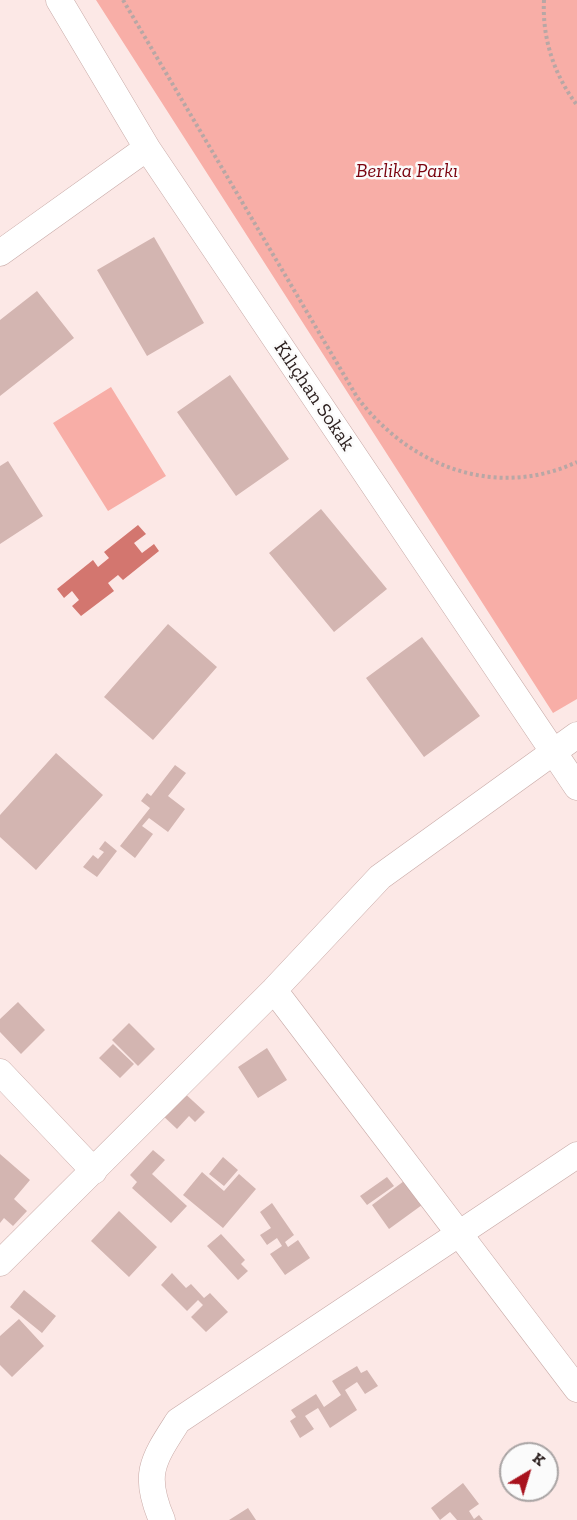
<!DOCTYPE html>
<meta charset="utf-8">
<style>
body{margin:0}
#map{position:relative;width:577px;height:1520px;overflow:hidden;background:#fce8e6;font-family:"Zilla Slab",serif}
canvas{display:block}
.north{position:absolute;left:499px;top:1442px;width:60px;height:60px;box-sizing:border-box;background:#fbfbfb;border:2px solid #a8a3a3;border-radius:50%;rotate:38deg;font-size:16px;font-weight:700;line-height:24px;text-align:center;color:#2b1f1e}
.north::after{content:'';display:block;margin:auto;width:21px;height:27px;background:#a8121d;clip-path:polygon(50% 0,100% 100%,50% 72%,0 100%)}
</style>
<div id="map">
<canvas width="577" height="1520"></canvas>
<div class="north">K</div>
</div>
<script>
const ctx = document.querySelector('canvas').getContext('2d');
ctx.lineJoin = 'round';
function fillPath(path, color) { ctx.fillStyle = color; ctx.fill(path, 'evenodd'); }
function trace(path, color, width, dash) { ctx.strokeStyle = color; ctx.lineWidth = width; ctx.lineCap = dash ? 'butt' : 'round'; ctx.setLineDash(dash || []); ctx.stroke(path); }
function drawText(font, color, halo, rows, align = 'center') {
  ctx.font = font + ' "Zilla Slab",serif'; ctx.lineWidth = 5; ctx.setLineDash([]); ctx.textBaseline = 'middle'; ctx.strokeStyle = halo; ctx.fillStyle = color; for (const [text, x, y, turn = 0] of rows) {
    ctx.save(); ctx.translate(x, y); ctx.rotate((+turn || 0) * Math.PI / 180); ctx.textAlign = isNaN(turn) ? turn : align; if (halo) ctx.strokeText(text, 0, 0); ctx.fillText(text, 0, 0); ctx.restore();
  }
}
const green = new Path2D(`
 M 96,0 L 577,0 L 577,699 L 553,713 Z
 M 111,387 L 166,476 L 108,511 L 53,423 Z`);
const water = new Path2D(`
 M 138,525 L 146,534 L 134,543 L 142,553 L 154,544 L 159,551 L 123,580 L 118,575 L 108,583 L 114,591 L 81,616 L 72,606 L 79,600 L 72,591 L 64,598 L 57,589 L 93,560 L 98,567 L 109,558 L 104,552 Z`);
const building = new Path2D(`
 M 154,237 L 204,323 L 147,356 L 97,270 Z
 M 37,291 L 74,338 L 0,396 L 0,320 Z
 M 230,375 L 289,459 L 236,496 L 177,412 Z
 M 8,461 L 43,516 L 0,544 L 0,466 Z
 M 321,509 L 387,589 L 334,632 L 269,553 Z
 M 168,624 L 217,667 L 153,740 L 104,697 Z
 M 422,637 L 480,716 L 424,757 L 366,678 Z
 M 56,753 L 103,795 L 36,870 L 0,837 L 0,815 Z
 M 175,765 L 186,773 L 168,796 L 185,809 L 168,832 L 149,818 L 142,826 L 153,834 L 135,858 L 120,846 L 150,808 L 141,801 L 147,793 L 151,796 Z
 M 105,841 L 117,851 L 97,877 L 83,867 L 93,855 L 98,859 L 104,852 L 99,849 Z
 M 18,1002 L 45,1030 L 21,1054 L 0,1032 L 0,1019 Z
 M 129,1023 L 155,1049 L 138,1066 L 112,1040 Z
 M 113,1044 L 134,1064 L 120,1078 L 99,1058 Z
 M 267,1048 L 287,1080 L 258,1098 L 238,1067 Z
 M 181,1090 L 205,1112 L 195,1122 L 189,1116 L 177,1129 L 160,1113 Z
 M 153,1150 L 165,1160 L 152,1174 L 187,1206 L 171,1223 L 132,1188 L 137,1182 L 130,1175 Z
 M 0,1154 L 30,1180 L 14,1199 L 27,1211 L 13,1226 L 4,1218 L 0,1223 Z
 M 223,1157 L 238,1170 L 224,1186 L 209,1174 Z
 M 202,1172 L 224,1191 L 239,1174 L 256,1189 L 223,1228 L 183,1195 Z
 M 387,1177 L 394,1186 L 367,1205 L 360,1196 Z
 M 404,1181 L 422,1205 L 389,1229 L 372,1205 Z
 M 272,1203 L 294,1235 L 285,1242 L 288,1247 L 298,1240 L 310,1258 L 285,1275 L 270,1254 L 282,1246 L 277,1238 L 267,1245 L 260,1235 L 271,1228 L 260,1212 Z
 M 119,1211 L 157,1247 L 129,1277 L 91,1241 Z
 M 221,1234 L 245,1260 L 241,1264 L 248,1271 L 238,1280 L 207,1246 Z
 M 172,1273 L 186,1288 L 191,1284 L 204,1298 L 210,1293 L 228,1312 L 206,1332 L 191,1317 L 203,1305 L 198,1300 L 187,1311 L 161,1285 Z
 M 24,1290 L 56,1316 L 42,1333 L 10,1307 Z
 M 19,1319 L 44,1346 L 12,1377 L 0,1365 L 0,1336 Z
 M 357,1366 L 361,1373 L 367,1370 L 378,1386 L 365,1394 L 357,1382 L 345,1390 L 357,1410 L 330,1428 L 318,1408 L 305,1416 L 314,1429 L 300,1438 L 290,1421 L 296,1417 L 291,1410 L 316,1394 L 324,1407 L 341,1395 L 332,1381 Z
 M 463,1483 L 479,1504 L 469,1511 L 474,1519 L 479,1515 L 483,1520 L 457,1520 L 450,1512 L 440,1520 L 431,1508 Z
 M 248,1508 L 256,1520 L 229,1520 Z`);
const path = new Path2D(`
 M 123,0 L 357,397 C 409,466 495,500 577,462
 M 544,0 C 542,38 554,75 577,105`);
const street = new Path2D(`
 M 59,0 L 147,148 L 577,787
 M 0,253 L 147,148
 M 274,990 L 577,1389
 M 0,1072 L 94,1171
 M 0,1263 L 274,990 L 380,877 L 577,735
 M 162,1520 C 142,1474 153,1460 178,1421 L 577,1155`);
const parkNames = [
 ["Berlika Parkı",407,171]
];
const streetNames = [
 ["Kılıçhan Sokak",314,396,56]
];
fillPath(green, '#f8aea7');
fillPath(water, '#d3766f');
fillPath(building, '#d3b5b1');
trace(street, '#c8aaa7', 27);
trace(path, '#b8a7a5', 4, [3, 3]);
trace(street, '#fff', 26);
drawText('italic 20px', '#7a030f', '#fbfbfb', parkNames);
drawText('20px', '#2b1f1e', '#fbfbfb', streetNames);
</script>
